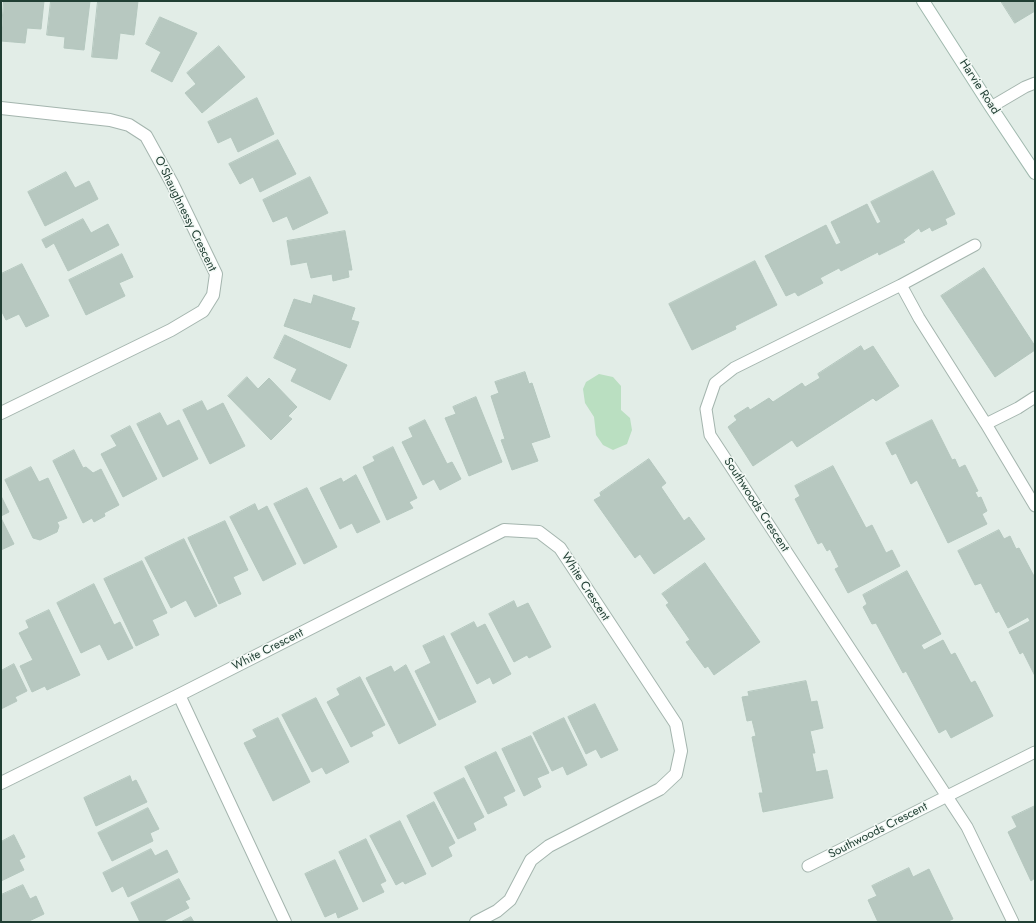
<!DOCTYPE html>
<style>
body{margin:0}
#map{position:relative;width:1036px;height:923px;overflow:hidden;background:#e2ede7;font-family:Jost,sans-serif}
canvas{display:block}
.frame{position:absolute;inset:0;border:2px solid #213f34;pointer-events:none}
</style>
<div id="map">
<canvas width="1036" height="923"></canvas>
<div class="frame"></div>
</div>
<script>
const ctx = document.querySelector('canvas').getContext('2d');
ctx.lineJoin = 'round';
function fillPath(path, color) { ctx.fillStyle = color; ctx.fill(path, 'evenodd'); }
function trace(path, color, width, dash) { ctx.strokeStyle = color; ctx.lineWidth = width; ctx.lineCap = dash ? 'butt' : 'round'; ctx.setLineDash(dash || []); ctx.stroke(path); }
function drawText(font, color, halo, rows, align = 'center') {
  ctx.font = font + ' Jost,sans-serif'; ctx.lineWidth = 3; ctx.setLineDash([]); ctx.textBaseline = 'middle'; ctx.strokeStyle = halo; ctx.fillStyle = color; for (const [text, x, y, turn = 0] of rows) {
    ctx.save(); ctx.translate(x, y); ctx.rotate((+turn || 0) * Math.PI / 180); ctx.textAlign = isNaN(turn) ? turn : align; if (halo) ctx.strokeText(text, 0, 0); ctx.fillText(text, 0, 0); ctx.restore();
  }
}
const green = new Path2D(`
 M 599,374 L 613,377 L 621,386 L 621,410 L 630,418 L 632,430 L 627,444 L 613,450 L 603,445 L 596,435 L 594,417 L 585,403 L 583,389 L 586,382 Z`);
const building = new Path2D(`
 M 4,1 L 44,1 L 41,29 L 27,28 L 25,43 L 1,41 Z
 M 51,1 L 90,1 L 84,50 L 64,48 L 65,37 L 47,35 Z
 M 98,1 L 138,1 L 134,35 L 120,33 L 117,59 L 92,57 Z
 M 1001,1 L 1035,1 L 1035,11 L 1015,23 Z
 M 160,17 L 197,33 L 172,82 L 151,71 L 161,52 L 146,44 Z
 M 219,46 L 245,77 L 202,113 L 185,93 L 196,84 L 187,73 Z
 M 257,98 L 274,134 L 238,152 L 231,137 L 218,143 L 208,122 Z
 M 278,140 L 296,174 L 260,192 L 253,177 L 240,184 L 229,164 Z
 M 933,171 L 955,214 L 945,219 L 947,224 L 932,231 L 930,227 L 921,232 L 919,228 L 903,240 L 905,242 L 879,255 L 878,252 L 841,271 L 839,268 L 820,278 L 823,283 L 798,296 L 795,292 L 786,296 L 765,256 L 826,225 L 836,245 L 841,243 L 831,222 L 867,204 L 877,224 L 881,222 L 871,202 Z
 M 66,172 L 75,188 L 89,181 L 98,199 L 45,226 L 28,192 Z
 M 310,177 L 328,213 L 293,230 L 287,216 L 273,222 L 263,200 Z
 M 83,219 L 91,233 L 108,224 L 119,245 L 68,271 L 54,243 L 46,248 L 42,240 Z
 M 345,231 L 352,270 L 348,270 L 349,277 L 333,281 L 332,274 L 311,278 L 307,262 L 291,265 L 287,241 Z
 M 122,254 L 133,277 L 119,283 L 125,296 L 86,315 L 69,280 Z
 M 755,261 L 777,305 L 735,326 L 736,329 L 692,350 L 669,304 Z
 M 22,264 L 49,316 L 26,327 L 19,314 L 6,320 L 1,310 L 1,274 Z
 M 984,268 L 1035,346 L 1035,350 L 995,377 L 941,296 Z
 M 314,295 L 355,308 L 351,320 L 359,322 L 350,348 L 284,326 L 294,299 L 311,304 Z
 M 285,335 L 347,365 L 330,400 L 291,381 L 297,369 L 274,358 Z
 M 861,346 L 864,351 L 873,346 L 899,386 L 876,401 L 873,398 L 797,447 L 792,440 L 753,466 L 728,427 L 737,420 L 734,416 L 748,407 L 750,410 L 769,398 L 773,402 L 802,383 L 805,387 L 820,378 L 818,374 Z
 M 525,372 L 529,384 L 532,383 L 550,437 L 531,443 L 538,461 L 512,470 L 501,440 L 505,439 L 491,396 L 499,393 L 495,382 Z
 M 247,377 L 258,389 L 269,378 L 297,407 L 288,416 L 292,419 L 271,440 L 228,396 Z
 M 476,397 L 502,462 L 469,476 L 445,418 L 456,414 L 453,407 Z
 M 202,401 L 207,411 L 223,403 L 245,446 L 210,464 L 183,410 Z
 M 160,413 L 167,426 L 179,420 L 198,459 L 163,477 L 137,424 Z
 M 425,420 L 447,464 L 452,462 L 461,479 L 440,490 L 434,479 L 423,485 L 402,442 L 413,437 L 409,428 Z
 M 932,420 L 952,460 L 955,459 L 959,468 L 965,465 L 978,491 L 975,492 L 978,498 L 981,497 L 987,511 L 982,514 L 987,524 L 948,543 L 917,480 L 911,484 L 896,453 L 892,455 L 886,443 Z
 M 130,426 L 157,479 L 123,497 L 101,454 L 117,446 L 111,436 Z
 M 393,447 L 417,498 L 409,502 L 413,508 L 387,520 L 363,467 L 375,461 L 373,457 Z
 M 74,450 L 83,468 L 86,467 L 93,473 L 101,469 L 119,505 L 104,513 L 105,516 L 94,522 L 92,518 L 83,523 L 53,461 Z
 M 649,459 L 666,483 L 661,487 L 684,521 L 689,517 L 705,539 L 654,574 L 640,554 L 635,558 L 594,500 L 601,496 L 600,493 Z
 M 833,466 L 866,528 L 872,525 L 886,553 L 892,550 L 900,566 L 848,593 L 835,569 L 839,567 L 830,549 L 827,551 L 822,542 L 818,544 L 795,499 L 800,496 L 795,486 Z
 M 31,467 L 39,482 L 48,478 L 67,518 L 57,522 L 59,526 L 57,532 L 40,540 L 33,538 L 5,480 Z
 M 356,475 L 380,522 L 357,533 L 352,523 L 340,529 L 320,488 L 341,478 L 343,482 Z
 M 307,488 L 337,547 L 304,564 L 274,504 Z
 M 1,496 L 9,512 L 1,516 Z
 M 255,504 L 258,511 L 267,506 L 296,564 L 263,581 L 230,517 Z
 M 1,518 L 14,544 L 1,550 Z
 M 225,521 L 248,570 L 233,577 L 241,594 L 219,604 L 188,538 Z
 M 999,530 L 1004,539 L 1010,536 L 1016,549 L 1019,548 L 1035,578 L 1035,676 L 1023,652 L 1020,654 L 1009,632 L 1030,621 L 1028,617 L 1008,628 L 999,611 L 996,613 L 981,583 L 975,585 L 958,551 Z
 M 184,539 L 217,606 L 195,617 L 186,600 L 171,608 L 145,558 Z
 M 142,561 L 167,613 L 152,620 L 159,635 L 136,646 L 104,579 Z
 M 705,563 L 760,642 L 714,675 L 708,666 L 705,668 L 686,642 L 690,640 L 666,605 L 669,603 L 662,594 Z
 M 907,571 L 941,634 L 921,645 L 924,650 L 943,640 L 951,655 L 955,653 L 971,683 L 975,681 L 993,716 L 951,738 L 946,729 L 939,733 L 906,671 L 903,673 L 876,623 L 872,624 L 863,607 L 867,604 L 863,595 Z
 M 94,584 L 114,625 L 120,622 L 133,648 L 108,660 L 100,644 L 81,653 L 57,603 Z
 M 514,601 L 517,608 L 528,603 L 551,647 L 529,658 L 527,655 L 514,662 L 489,614 Z
 M 49,610 L 80,675 L 47,690 L 45,686 L 32,692 L 20,666 L 33,660 L 19,633 L 29,628 L 26,621 Z
 M 474,622 L 477,628 L 485,624 L 511,674 L 493,684 L 490,677 L 477,684 L 451,634 Z
 M 444,636 L 476,702 L 439,720 L 415,671 L 431,663 L 423,646 Z
 M 14,664 L 27,691 L 15,697 L 17,701 L 1,709 L 1,671 Z
 M 406,665 L 436,725 L 399,744 L 366,678 L 391,666 L 394,672 Z
 M 360,677 L 385,725 L 371,732 L 373,736 L 351,747 L 327,702 L 340,695 L 337,689 Z
 M 806,681 L 811,702 L 817,701 L 823,728 L 810,731 L 815,753 L 812,753 L 816,772 L 827,770 L 833,798 L 763,812 L 759,793 L 763,793 L 752,737 L 756,736 L 752,720 L 747,721 L 742,697 L 749,696 L 748,692 Z
 M 316,698 L 349,762 L 326,774 L 322,767 L 312,772 L 282,715 Z
 M 595,704 L 618,750 L 601,758 L 596,749 L 586,754 L 568,717 Z
 M 278,718 L 310,782 L 273,801 L 244,743 L 257,737 L 253,730 Z
 M 564,718 L 587,765 L 567,775 L 563,766 L 552,771 L 533,733 Z
 M 531,736 L 549,773 L 537,778 L 541,787 L 524,796 L 502,749 Z
 M 496,752 L 515,791 L 503,797 L 507,805 L 488,814 L 465,767 Z
 M 130,776 L 132,782 L 136,780 L 147,802 L 96,826 L 84,798 Z
 M 464,778 L 484,817 L 473,823 L 476,830 L 458,839 L 434,793 Z
 M 434,802 L 455,843 L 448,847 L 452,856 L 432,867 L 407,816 Z
 M 1035,806 L 1035,878 L 1031,881 L 1008,832 L 1017,827 L 1012,817 Z
 M 148,808 L 159,829 L 150,833 L 153,841 L 112,861 L 98,833 Z
 M 400,821 L 426,874 L 405,884 L 403,881 L 396,885 L 370,836 Z
 M 14,835 L 25,857 L 19,860 L 24,870 L 1,881 L 1,842 Z
 M 366,839 L 386,881 L 380,884 L 384,892 L 363,902 L 339,852 Z
 M 151,849 L 155,856 L 167,850 L 178,872 L 128,897 L 123,886 L 112,892 L 103,873 Z
 M 335,860 L 358,909 L 338,918 L 336,912 L 325,917 L 305,874 Z
 M 909,868 L 913,877 L 929,869 L 953,919 L 946,922 L 878,922 L 868,900 L 877,896 L 872,886 Z
 M 179,879 L 190,899 L 185,901 L 189,908 L 162,922 L 140,922 L 131,903 Z
 M 23,885 L 30,899 L 36,896 L 44,914 L 27,922 L 1,922 L 1,895 Z
 M 191,917 L 194,922 L 181,922 Z`);
const lane = new Path2D(`
 M 991,107 L 1025,87 L 1035,83
 M 975,245 L 901,285 L 734,368 L 715,383 L 706,409 L 710,435 L 967,827 L 1013,922
 M 901,285 L 919,318 L 986,424 L 1035,506
 M 986,424 L 1018,408 L 1035,397
 M 808,866 L 1035,752`);
const street = new Path2D(`
 M 1,108 L 110,120 L 129,125 L 146,136 L 173,185 L 216,274 L 213,295 L 203,311 L 171,330 L 1,413
 M 179,695 L 285,922
 M 1,783 L 179,695 L 504,530 L 539,532 L 560,548 L 676,724 L 681,751 L 676,774 L 660,789 L 549,846 L 531,860 L 510,900 L 497,911 L 476,922`);
const secondary = new Path2D(`
 M 923,1 L 991,107 L 1035,173`);
const streetNames = [
 ["Harvie Road",979,87,57],
 ["O'Shaughnessy Crescent",185,214,64],
 ["Southwoods Crescent",756,505,57],
 ["White Crescent",585,587,57],
 ["White Crescent",268,650,-27],
 ["Southwoods Crescent",878,831,-27]
];
fillPath(green, '#badfc1');
fillPath(building, '#b7c8c0');
trace(building, '#b4c7be', 1);
trace(lane, '#a4b5ae', 13);
trace(street, '#a4b5ae', 14);
trace(secondary, '#a0b9ae', 14);
trace(lane, '#fff', 11);
trace(street, '#fff', 12);
trace(secondary, '#fff', 12);
drawText('12px', '#213f34', '#f3f9f5', streetNames);
</script>
